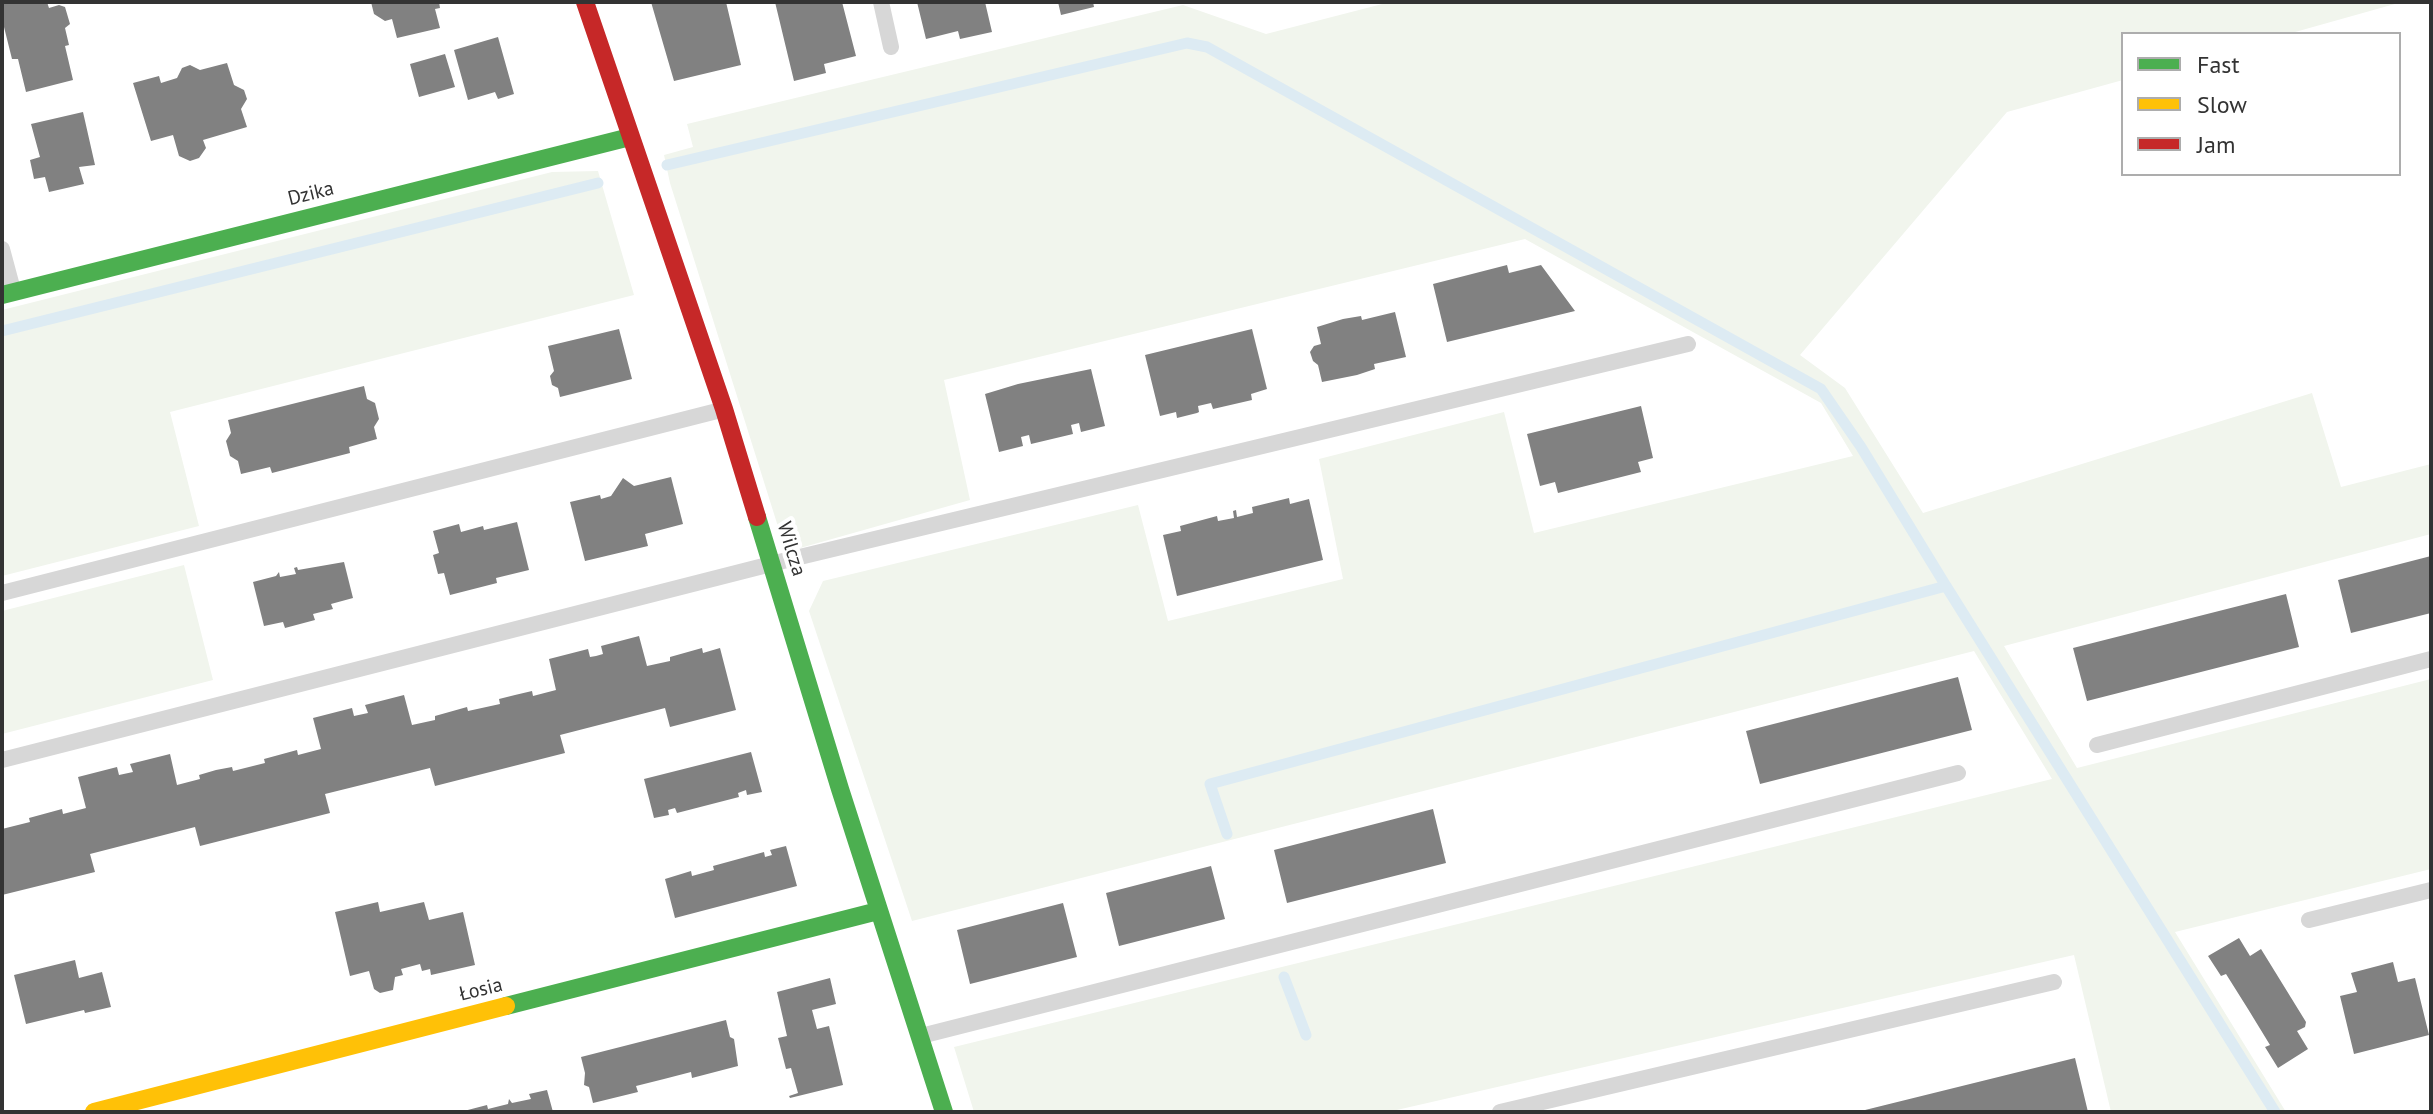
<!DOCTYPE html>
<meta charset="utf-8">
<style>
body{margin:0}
#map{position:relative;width:2433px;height:1114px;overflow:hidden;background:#fff;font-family:"PT Sans",sans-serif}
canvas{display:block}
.frame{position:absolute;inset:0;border:4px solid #333;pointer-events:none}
.legend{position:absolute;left:2121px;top:32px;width:280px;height:144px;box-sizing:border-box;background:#fff;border:2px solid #adadad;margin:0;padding:10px 14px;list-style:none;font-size:24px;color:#333}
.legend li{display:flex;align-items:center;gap:16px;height:40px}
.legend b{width:40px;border:2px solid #adadad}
</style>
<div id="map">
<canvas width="2433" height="1114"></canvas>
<div class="frame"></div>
<ul class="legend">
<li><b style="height:10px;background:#4caf50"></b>Fast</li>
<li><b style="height:10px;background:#ffc107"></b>Slow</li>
<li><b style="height:10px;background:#c62828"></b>Jam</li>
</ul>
</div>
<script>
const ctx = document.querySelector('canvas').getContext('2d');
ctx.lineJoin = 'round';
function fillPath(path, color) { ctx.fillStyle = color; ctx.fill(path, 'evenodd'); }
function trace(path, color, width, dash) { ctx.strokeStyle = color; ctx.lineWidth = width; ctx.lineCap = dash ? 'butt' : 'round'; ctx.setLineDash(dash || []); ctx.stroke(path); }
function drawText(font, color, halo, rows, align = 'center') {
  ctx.font = font + ' "PT Sans",sans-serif'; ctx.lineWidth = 8; ctx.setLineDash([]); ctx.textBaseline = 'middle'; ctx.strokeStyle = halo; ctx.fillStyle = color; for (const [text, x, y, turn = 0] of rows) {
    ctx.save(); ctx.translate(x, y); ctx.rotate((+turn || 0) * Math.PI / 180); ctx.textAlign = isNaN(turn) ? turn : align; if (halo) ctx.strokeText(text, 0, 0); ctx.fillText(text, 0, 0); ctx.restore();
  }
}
const green = new Path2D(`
 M 1390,2 L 2402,2 L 2288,34 L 2123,34 L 2123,80 L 2007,112 L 1800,355 L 1845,388 L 1923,513 L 2312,393 L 2341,487 L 2431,464 L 2431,534 L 2004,646 L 2077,768 L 2431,679 L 2431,869 L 2175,932 L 2286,1112 L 2111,1112 L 2074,955 L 1388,1112 L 974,1112 L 954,1047 L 2052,779 L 1974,651 L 912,921 L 809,611 L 823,581 L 1138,505 L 1168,621 L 1343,579 L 1319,459 L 1504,412 L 1534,533 L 1853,456 L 1821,403 L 1525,239 L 944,380 L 970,500 L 786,552 L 670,183 L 664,155 L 693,147 L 687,124 L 1183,5 L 1266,34 Z
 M 598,171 L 634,295 L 170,412 L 199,526 L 2,576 L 2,310 L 552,172 Z
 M 184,565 L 213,680 L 2,734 L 2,611 Z`);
const stream = new Path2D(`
 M 667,165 L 1187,43 L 1207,47 L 1821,389 L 1861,447 L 1946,586 L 1210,784 L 1227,834
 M 2,331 L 598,183
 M 1946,586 L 2275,1112
 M 1284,977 L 1306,1035`);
const building = new Path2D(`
 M 2,2 L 47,2 L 49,8 L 59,5 L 65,7 L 70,24 L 65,28 L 69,45 L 65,46 L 73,80 L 26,92 L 18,59 L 12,59 L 2,19 Z
 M 371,2 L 439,2 L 440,8 L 435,9 L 440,28 L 397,38 L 392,19 L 385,21 L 374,14 Z
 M 651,2 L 726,2 L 741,65 L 674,81 Z
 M 775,2 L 842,2 L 856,56 L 824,64 L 826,73 L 794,81 Z
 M 917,2 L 985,2 L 992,32 L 960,39 L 958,31 L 926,39 Z
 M 1058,2 L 1093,2 L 1094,7 L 1061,15 Z
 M 498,37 L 514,94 L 498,99 L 495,92 L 468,100 L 454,50 Z
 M 445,54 L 455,87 L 419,97 L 410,64 Z
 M 227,63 L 234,85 L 244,90 L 247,99 L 241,109 L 247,127 L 203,140 L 206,148 L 199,158 L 190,161 L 179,156 L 173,135 L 151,141 L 133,83 L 159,76 L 161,83 L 177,78 L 182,68 L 190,65 L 200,70 Z
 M 83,112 L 95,165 L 79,167 L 84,184 L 49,192 L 45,177 L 34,179 L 30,160 L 40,157 L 31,124 Z
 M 1507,265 L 1509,273 L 1541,265 L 1575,311 L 1447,342 L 1433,284 Z
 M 1395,312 L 1406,357 L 1374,364 L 1375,369 L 1357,375 L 1322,382 L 1318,365 L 1313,361 L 1310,352 L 1314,346 L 1321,344 L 1317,327 L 1343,319 L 1361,316 L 1362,320 Z
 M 619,329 L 632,379 L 560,397 L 558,388 L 552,385 L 550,376 L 554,371 L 548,346 Z
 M 1252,329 L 1267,389 L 1251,394 L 1252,400 L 1213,409 L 1211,403 L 1198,406 L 1199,412 L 1197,413 L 1177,418 L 1176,412 L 1160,416 L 1145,355 Z
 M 1091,369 L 1105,426 L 1081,432 L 1079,423 L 1071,425 L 1073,434 L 1031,444 L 1029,435 L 1021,437 L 1023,446 L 999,452 L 985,394 L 1018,384 Z
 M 364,386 L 367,399 L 375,403 L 379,419 L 374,427 L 377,439 L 349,447 L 350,453 L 272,473 L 270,467 L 241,474 L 238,461 L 230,456 L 226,441 L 231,433 L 228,420 Z
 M 1641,406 L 1653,458 L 1638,462 L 1641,472 L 1558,493 L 1555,482 L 1540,486 L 1527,434 Z
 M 671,477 L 683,524 L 645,534 L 648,546 L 585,561 L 570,502 L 600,495 L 601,499 L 611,496 L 623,478 L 634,486 Z
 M 1289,498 L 1290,504 L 1309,499 L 1323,560 L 1177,596 L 1163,535 L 1181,531 L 1180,526 L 1217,516 L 1218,521 L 1234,518 L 1233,511 L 1236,510 L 1237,517 L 1253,513 L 1252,507 Z
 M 517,522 L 529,570 L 496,578 L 497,583 L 450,595 L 444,573 L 438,574 L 433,555 L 439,553 L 433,531 L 459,524 L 461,532 L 483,526 L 484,530 Z
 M 2431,556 L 2431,613 L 2351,633 L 2338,580 Z
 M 344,562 L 353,598 L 331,604 L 333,609 L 313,614 L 315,620 L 285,628 L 283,622 L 264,626 L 253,582 L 276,576 L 279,572 L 280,577 L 296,574 L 294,568 L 297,567 L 298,570 Z
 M 2286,594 L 2299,647 L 2087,701 L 2073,648 Z
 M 639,636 L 647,666 L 670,661 L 670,657 L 702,648 L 703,653 L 720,648 L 736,710 L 670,727 L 665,708 L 560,735 L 565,753 L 435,786 L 430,768 L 325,794 L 330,813 L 200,846 L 195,827 L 90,854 L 95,872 L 2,895 L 2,829 L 30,822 L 29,818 L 62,809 L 63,814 L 86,808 L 78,777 L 117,767 L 119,775 L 133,772 L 130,764 L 170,754 L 177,785 L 200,779 L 199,775 L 216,770 L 232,767 L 233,771 L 265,763 L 264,759 L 297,750 L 298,755 L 321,749 L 313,718 L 352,708 L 354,716 L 368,713 L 365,705 L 404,695 L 412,725 L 435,720 L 435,716 L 467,707 L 468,711 L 500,704 L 499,699 L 515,695 L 532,691 L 533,696 L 556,690 L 549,659 L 588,649 L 590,657 L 596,656 L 603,654 L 601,646 Z
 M 1958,677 L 1972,730 L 1760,784 L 1746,731 Z
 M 751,752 L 762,792 L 747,795 L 746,790 L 738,793 L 739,797 L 677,813 L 675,808 L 668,810 L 669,815 L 654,818 L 644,779 Z
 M 1433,809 L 1446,863 L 1287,903 L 1274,850 Z
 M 786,846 L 797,886 L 675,918 L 665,879 L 691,871 L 692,876 L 714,870 L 713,866 L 764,852 L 765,857 L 772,855 L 770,850 Z
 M 1211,866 L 1225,919 L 1119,946 L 1106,893 Z
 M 378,902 L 380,912 L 424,902 L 429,920 L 463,912 L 475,965 L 431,975 L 430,969 L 422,971 L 420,964 L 401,969 L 403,975 L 395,977 L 393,990 L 380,993 L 374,989 L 369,971 L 350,976 L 335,912 Z
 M 1063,903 L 1077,957 L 970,984 L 957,930 Z
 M 2239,938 L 2250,956 L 2261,949 L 2306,1022 L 2305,1027 L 2297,1031 L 2308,1049 L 2278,1068 L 2265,1047 L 2270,1045 L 2248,1009 L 2226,974 L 2221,976 L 2208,956 Z
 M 75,960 L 79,978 L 102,972 L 111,1007 L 85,1013 L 84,1010 L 26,1024 L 14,975 Z
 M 2393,962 L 2398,982 L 2415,978 L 2429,1035 L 2354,1054 L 2340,996 L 2357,992 L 2351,973 Z
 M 830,978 L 836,1004 L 812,1010 L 817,1029 L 829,1026 L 843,1085 L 790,1098 L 789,1096 L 798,1093 L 791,1068 L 786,1069 L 778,1038 L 787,1036 L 777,992 Z
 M 726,1020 L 730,1037 L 734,1039 L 738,1066 L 692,1078 L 691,1072 L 664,1079 L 636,1086 L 638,1092 L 593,1103 L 589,1087 L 584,1085 L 585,1073 L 581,1057 Z
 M 2075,1058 L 2088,1112 L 1861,1112 L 1861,1111 Z
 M 547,1090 L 553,1112 L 460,1112 L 487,1105 L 488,1109 L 508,1104 L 509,1099 L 512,1103 L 531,1099 L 529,1094 Z`);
const lane = new Path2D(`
 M 881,2 L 891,47
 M 2,249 L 13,290
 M 2,593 L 721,410
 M 2097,745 L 2431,659
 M 2,760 L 783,561 L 1688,344
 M 2309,920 L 2431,890
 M 921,1036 L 1958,773
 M 1500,1112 L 2054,982`);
const fast = new Path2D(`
 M 2,295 L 630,137
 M 757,517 L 840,789 L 944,1112
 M 506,1006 L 878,911`);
const slow = new Path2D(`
 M 94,1112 L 506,1006`);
const jam = new Path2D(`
 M 585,2 L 724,409 L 757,517`);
const streetNames = [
 ["Dzika",311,194,-14],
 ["Wilcza",791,549,73],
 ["Łosia",481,990,-14]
];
fillPath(green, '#f1f5ed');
trace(stream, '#ddebf3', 11);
fillPath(building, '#818181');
trace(lane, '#d7d7d7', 16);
trace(fast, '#4caf50', 18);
trace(slow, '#ffc107', 18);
trace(jam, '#c62828', 18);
drawText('20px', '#333', '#fff', streetNames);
</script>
